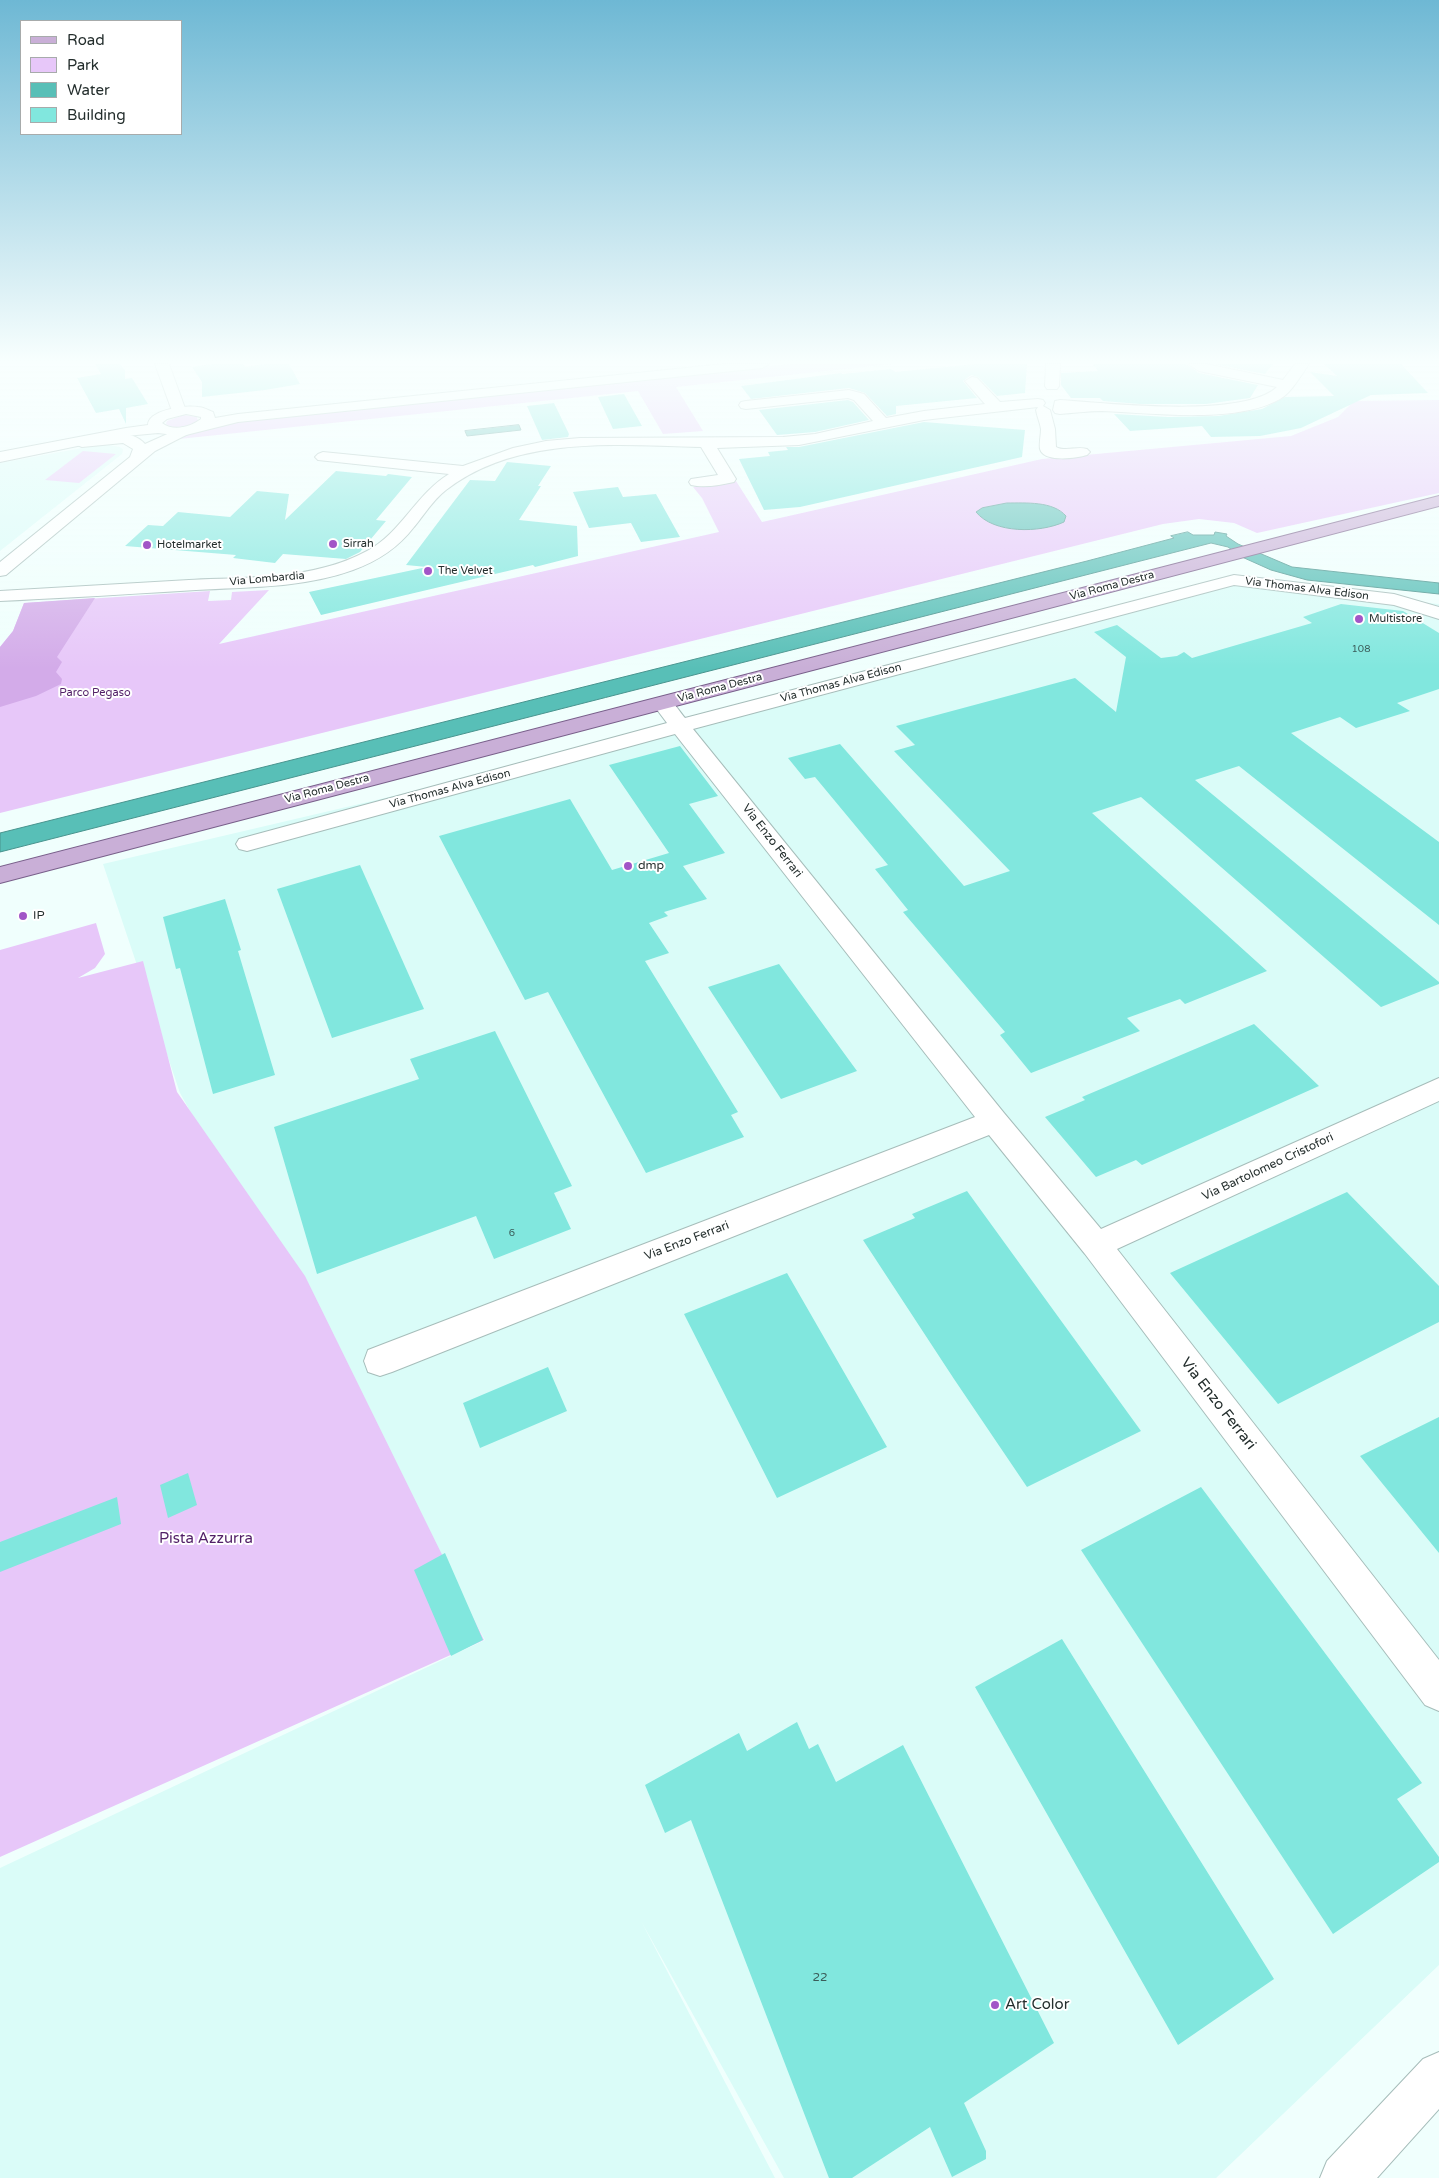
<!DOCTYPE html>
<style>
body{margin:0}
#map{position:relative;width:1439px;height:2178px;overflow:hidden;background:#f0fffd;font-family:"Varela Round",sans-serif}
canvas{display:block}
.legend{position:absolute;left:20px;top:20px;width:162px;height:115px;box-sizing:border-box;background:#fff;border:1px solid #a7abab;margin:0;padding:6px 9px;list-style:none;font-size:15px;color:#242e2d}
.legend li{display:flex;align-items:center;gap:10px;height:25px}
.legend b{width:25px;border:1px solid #a7abab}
</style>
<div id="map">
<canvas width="1439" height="2178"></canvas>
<ul class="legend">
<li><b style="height:6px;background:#c9afd7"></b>Road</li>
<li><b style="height:14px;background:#e7c7f9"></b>Park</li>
<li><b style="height:14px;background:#58bfb7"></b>Water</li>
<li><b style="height:14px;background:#81e7de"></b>Building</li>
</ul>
</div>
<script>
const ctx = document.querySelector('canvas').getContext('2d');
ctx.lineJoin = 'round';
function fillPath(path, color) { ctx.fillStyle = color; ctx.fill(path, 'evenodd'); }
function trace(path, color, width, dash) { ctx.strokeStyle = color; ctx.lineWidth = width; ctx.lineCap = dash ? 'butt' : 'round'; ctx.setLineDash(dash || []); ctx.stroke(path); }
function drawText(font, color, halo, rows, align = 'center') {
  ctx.font = font + ' "Varela Round",sans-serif'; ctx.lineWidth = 4; ctx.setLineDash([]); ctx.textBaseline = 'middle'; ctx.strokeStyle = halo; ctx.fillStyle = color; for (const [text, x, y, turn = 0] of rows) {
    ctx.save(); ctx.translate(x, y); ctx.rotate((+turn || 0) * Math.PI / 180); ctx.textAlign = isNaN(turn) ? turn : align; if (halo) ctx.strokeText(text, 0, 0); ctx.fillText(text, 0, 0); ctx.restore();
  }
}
const built = new Path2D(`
 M 104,444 L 120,447 L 123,449 L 122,454 L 0,551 L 0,463 Z
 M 1240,582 L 1439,604 L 1439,1965 L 1216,2178 L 784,2178 L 641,1921 L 775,2178 L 0,2178 L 0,1868 L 485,1640 L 180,1093 L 103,864 L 825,695 Z`);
const green = new Path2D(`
 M 792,364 L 892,364 L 676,387 L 703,431 L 663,434 L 638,391 L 179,439 L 171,438 L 237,421 Z
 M 1439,400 L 1439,493 L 1257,533 L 1234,523 L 1199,519 L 1163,524 L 0,813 L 0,647 L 13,631 L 24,603 L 210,591 L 208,601 L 231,600 L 232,592 L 269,590 L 219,644 L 719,532 L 702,498 L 693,487 L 736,481 L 762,522 L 1042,459 L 1291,436 L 1338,417 L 1354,401 Z
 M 184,415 L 197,417 L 198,421 C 189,427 176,431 166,424 L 167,421 Z
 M 83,451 L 116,454 L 79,483 L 45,480 Z
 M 96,923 L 105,954 L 95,968 L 78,978 L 143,961 L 177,1092 L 305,1276 L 484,1640 L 0,1857 L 0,950 Z`);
const forest = new Path2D(`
 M 95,598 L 57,657 L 62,662 L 56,672 L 62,679 L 61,684 L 36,696 L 0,707 L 0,647 L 13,631 L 24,603 Z`);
const water = new Path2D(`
 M 519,425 L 521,430 L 467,436 L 465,431 Z
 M 1007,503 C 1026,503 1053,501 1066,516 L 1064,522 C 1040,533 994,534 976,512 L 982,508 Z
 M 1188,532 L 1193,535 L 1214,535 L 1215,532 L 1227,534 L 1226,536 L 1238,544 L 1292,567 L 1439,583 L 1439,594 L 1307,580 L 1271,570 L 1242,557 L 1228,547 L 1211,543 L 0,852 L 0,833 L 1087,561 L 1174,538 L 1171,536 Z`);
const building = new Path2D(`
 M 95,364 L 120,364 L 125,370 L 125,379 L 132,378 L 148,404 L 126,408 L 126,424 L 119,409 L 96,413 L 77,378 L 101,374 Z
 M 212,364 L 243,364 L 245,367 L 265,364 L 289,364 L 300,384 L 265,390 L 202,397 L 202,382 L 192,367 Z
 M 976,364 L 1027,364 L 1025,393 L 997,396 L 978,377 L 971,375 L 963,381 L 977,398 L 896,406 L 896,414 L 887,416 L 865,393 L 849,388 L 751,399 L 741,386 L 841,373 L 842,374 L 891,369 L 895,372 Z
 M 1093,364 L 1186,364 L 1199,373 L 1258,385 L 1250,398 L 1206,404 L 1140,404 L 1103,401 L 1100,398 L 1071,398 L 1061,385 L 1061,373 L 1098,371 Z
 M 1214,364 L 1273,364 L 1265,374 Z
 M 1324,364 L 1401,364 L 1428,393 L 1371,395 L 1301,428 L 1260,436 L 1211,437 L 1202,426 L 1130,431 L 1114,414 L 1168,417 L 1218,416 L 1262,409 L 1285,397 L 1334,396 L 1310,372 L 1337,376 Z
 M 624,394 L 642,426 L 613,429 L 598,397 Z
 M 848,400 L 853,402 L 869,420 L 815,432 L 777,435 L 759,410 Z
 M 554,403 L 569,434 L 568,437 L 542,440 L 527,406 Z
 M 924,422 L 1025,430 L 1022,457 L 800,507 L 764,510 L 739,459 L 770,456 L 768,452 L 788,450 L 786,447 L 799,447 Z
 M 507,462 L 551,466 L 538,486 L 541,486 L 519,520 L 577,526 L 578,556 L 535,567 L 533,565 L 321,615 L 309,592 L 427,567 L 406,565 L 470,480 L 495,481 Z
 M 336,471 L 386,476 L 388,474 L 412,477 L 376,520 L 386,521 L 360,552 L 346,559 L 283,554 L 275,563 L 233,558 L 236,555 L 125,546 L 148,525 L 163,526 L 178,512 L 230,517 L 257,491 L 289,494 L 285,520 Z
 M 618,487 L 623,497 L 656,494 L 680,537 L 641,542 L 631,523 L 589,528 L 573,492 Z
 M 1341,604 L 1403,611 L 1439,633 L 1439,689 L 1397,703 L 1410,711 L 1356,728 L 1340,717 L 1291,733 L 1439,842 L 1439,925 L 1239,766 L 1195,780 L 1439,982 L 1439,984 L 1381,1007 L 1141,797 L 1092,813 L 1267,971 L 1185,1004 L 1180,999 L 1127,1018 L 1140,1031 L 1031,1073 L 1000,1035 L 1005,1032 L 903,912 L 908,910 L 875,869 L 888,865 L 815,777 L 805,779 L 788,758 L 840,744 L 964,886 L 1010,871 L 894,751 L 915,745 L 896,726 L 1075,678 L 1116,712 L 1126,657 L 1094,632 L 1117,625 L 1161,658 L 1177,656 L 1184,652 L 1192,658 L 1312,623 L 1303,617 Z
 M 680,746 L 718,796 L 689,804 L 725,853 L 683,866 L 707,899 L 664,912 L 668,916 L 649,923 L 669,953 L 645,961 L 738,1112 L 731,1115 L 744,1137 L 646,1173 L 548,992 L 525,1000 L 439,836 L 570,799 L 612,870 L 669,853 L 609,765 Z
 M 360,865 L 424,1009 L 332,1038 L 277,889 Z
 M 225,899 L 241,950 L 238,951 L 275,1075 L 213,1094 L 180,968 L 176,969 L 163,917 Z
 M 779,964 L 857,1071 L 781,1099 L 708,987 Z
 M 1254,1024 L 1319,1086 L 1142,1165 L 1136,1160 L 1096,1177 L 1045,1117 L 1085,1100 L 1082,1097 Z
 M 495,1031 L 572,1186 L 554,1193 L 571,1229 L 494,1259 L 476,1216 L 317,1274 L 274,1127 L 419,1079 L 410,1059 Z
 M 967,1191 L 1141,1431 L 1027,1487 L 954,1379 L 863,1240 L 915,1218 L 912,1214 Z
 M 1347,1192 L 1439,1286 L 1439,1322 L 1278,1404 L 1170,1273 Z
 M 787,1273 L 887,1447 L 777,1498 L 684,1314 Z
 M 548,1367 L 567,1411 L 480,1448 L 463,1403 Z
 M 1439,1417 L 1439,1553 L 1360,1456 Z
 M 188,1473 L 197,1505 L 168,1518 L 160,1485 Z
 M 1201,1487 L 1422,1783 L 1397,1799 L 1439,1857 L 1439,1862 L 1333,1934 L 1081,1550 Z
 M 117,1497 L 121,1524 L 0,1572 L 0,1542 Z
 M 445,1553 L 483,1640 L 451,1656 L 414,1570 Z
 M 1062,1639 L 1274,1979 L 1178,2045 L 975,1687 Z
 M 797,1722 L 809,1749 L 818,1744 L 836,1782 L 903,1745 L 1054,2043 L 964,2103 L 986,2151 L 986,2159 L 952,2177 L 930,2127 L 852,2178 L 829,2178 L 691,1820 L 665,1833 L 645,1785 L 739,1733 L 747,1751 Z`);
const minor = new Path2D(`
 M 155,364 L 169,364 L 186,411 L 184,414 L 174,414 L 172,411 Z
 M 1046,364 L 1060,364 L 1059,386 L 1057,389 L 1047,389 L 1045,386 Z
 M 1188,364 L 1206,364 L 1283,380 L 1295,364 L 1309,364 C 1301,375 1292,392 1280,399 C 1237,424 1151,413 1102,411 C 1088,411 1074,413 1060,414 L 1055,413 L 1053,410 L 1055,401 L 1060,400 C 1106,403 1244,419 1277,387 L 1199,371 Z
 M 972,377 L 977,378 L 1000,402 L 1038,399 L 1043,400 L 1045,403 L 1043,406 L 1050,410 L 1055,429 L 1056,447 C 1065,452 1077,446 1087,449 L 1090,452 L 1087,455 C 1077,458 1044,463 1040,449 C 1039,443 1041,435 1041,429 C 1040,423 1037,416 1036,410 L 1038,407 L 924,420 L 799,445 L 717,448 L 736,479 L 734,482 C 721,485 704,488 691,485 L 689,482 L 691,479 L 718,475 L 701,447 C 618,445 516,435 446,490 C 433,500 424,515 414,527 C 398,548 378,561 353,570 C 303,588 248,587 196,590 C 131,594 65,598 0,601 L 0,591 C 63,587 126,584 189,580 C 247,577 314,580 367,551 C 401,533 416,494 449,474 L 318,460 L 315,457 L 318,454 L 323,452 L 463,466 L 513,448 L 546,441 L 580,438 L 783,437 L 815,434 L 873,421 L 854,400 L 848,398 L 746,409 L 741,408 L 739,405 L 741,402 L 746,401 L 849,390 L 864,394 L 886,418 L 924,411 L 985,404 L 965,381 Z
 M 183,427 L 188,428 L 190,431 L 188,434 L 155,451 L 6,575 L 0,576 L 0,562 L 130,457 L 133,449 L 123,443 L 82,447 L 77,445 L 74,442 L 77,439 C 96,434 131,427 145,444 Z
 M 1234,575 L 1394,594 L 1439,607 L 1439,619 L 1394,605 L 1234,585 L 693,729 L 1004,1113 L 1101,1229 L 1439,1078 L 1439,1101 L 1117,1249 L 1439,1660 L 1439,1711 L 1425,1705 L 1085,1254 L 989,1135 L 392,1372 L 380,1376 L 368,1372 L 364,1361 L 368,1350 L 975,1117 L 675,734 L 247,851 L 239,849 L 236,844 L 239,839 L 667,723 L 652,703 L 655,699 C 671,695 676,707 685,718 Z
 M 1439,2052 L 1439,2109 L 1377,2178 L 1320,2178 L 1327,2161 L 1423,2059 Z`);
const tertiary = new Path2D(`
 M 725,364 L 769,364 L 762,368 L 238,422 L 182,436 L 158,433 L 126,436 L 0,462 L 0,452 L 126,428 L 148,425 C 148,410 185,405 198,407 C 203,407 208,410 213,412 L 215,418 L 238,414 ZM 186,414 L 201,417 L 201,419 C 190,427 174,432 162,423 L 167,419 Z`);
const primary = new Path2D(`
 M 1439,496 L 1439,506 L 0,883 L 0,867 Z`);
const markers = [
 [333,544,5,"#a255c7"],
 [147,545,5,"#a255c7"],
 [428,571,5,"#a255c7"],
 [1359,619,5,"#a255c7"],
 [628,866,5,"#a255c7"],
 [23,916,5,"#a255c7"],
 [995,2005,5,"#a255c7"]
];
const numberNames = [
 ["108",1361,649],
 ["6",512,1233]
];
const farPoinames = [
 ["Sirrah",343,544],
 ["Hotelmarket",157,545],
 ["The Velvet",438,571],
 ["Multistore",1369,619]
];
const farStreetnames = [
 ["Via Lombardia",267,579,-5],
 ["Via Roma Destra",1112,586,-15],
 ["Via Thomas Alva Edison",1307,589,7],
 ["Via Thomas Alva Edison",841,683,-15],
 ["Via Roma Destra",720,688,-15],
 ["Via Roma Destra",327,789,-15],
 ["Via Thomas Alva Edison",450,789,-15]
];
const farParknames = [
 ["Parco Pegaso",95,693]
];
const streetNames = [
 ["Via Enzo Ferrari",772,841,52],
 ["Via Bartolomeo Cristofori",1268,1167,-25],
 ["Via Enzo Ferrari",687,1241,-21]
];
const poiNames = [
 ["dmp",638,866],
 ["IP",33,916]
];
const nearNumbernames = [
 ["22",820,1978]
];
const nearStreetnames = [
 ["Via Enzo Ferrari",1218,1404,52]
];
const nearParknames = [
 ["Pista Azzurra",206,1539]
];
const nearPoinames = [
 ["Art Color",1005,2005]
];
fillPath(built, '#dafcf8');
fillPath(green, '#e7c7f9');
fillPath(forest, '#d3abe9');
fillPath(water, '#58bfb7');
trace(water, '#48948e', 1);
fillPath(building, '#81e7de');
trace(minor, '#a6bdba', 2);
trace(tertiary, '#a6bdba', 2);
trace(primary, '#785f8a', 2);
fillPath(minor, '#fff');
fillPath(tertiary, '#fff');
fillPath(primary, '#c9afd7');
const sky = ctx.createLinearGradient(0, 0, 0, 669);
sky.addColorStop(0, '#6eb8d4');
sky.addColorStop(0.54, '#f8fffe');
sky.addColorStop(1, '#f8fffe00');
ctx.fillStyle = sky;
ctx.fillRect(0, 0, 1439, 669);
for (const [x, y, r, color] of markers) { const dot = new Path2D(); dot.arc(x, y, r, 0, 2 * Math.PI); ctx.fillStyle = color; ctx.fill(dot); trace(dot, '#fff', 2); }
drawText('10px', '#3b5c59', null, numberNames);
drawText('11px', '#242e2d', '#fff', farPoinames, 'left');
drawText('11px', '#242e2d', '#fff', farStreetnames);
drawText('11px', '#511f67', '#fff', farParknames);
drawText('12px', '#242e2d', '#fff', streetNames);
drawText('12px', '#242e2d', '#fff', poiNames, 'left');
drawText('12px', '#3b5c59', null, nearNumbernames);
drawText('15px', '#242e2d', '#fff', nearStreetnames);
drawText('15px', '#511f67', '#fff', nearParknames);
drawText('15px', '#242e2d', '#fff', nearPoinames, 'left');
</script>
